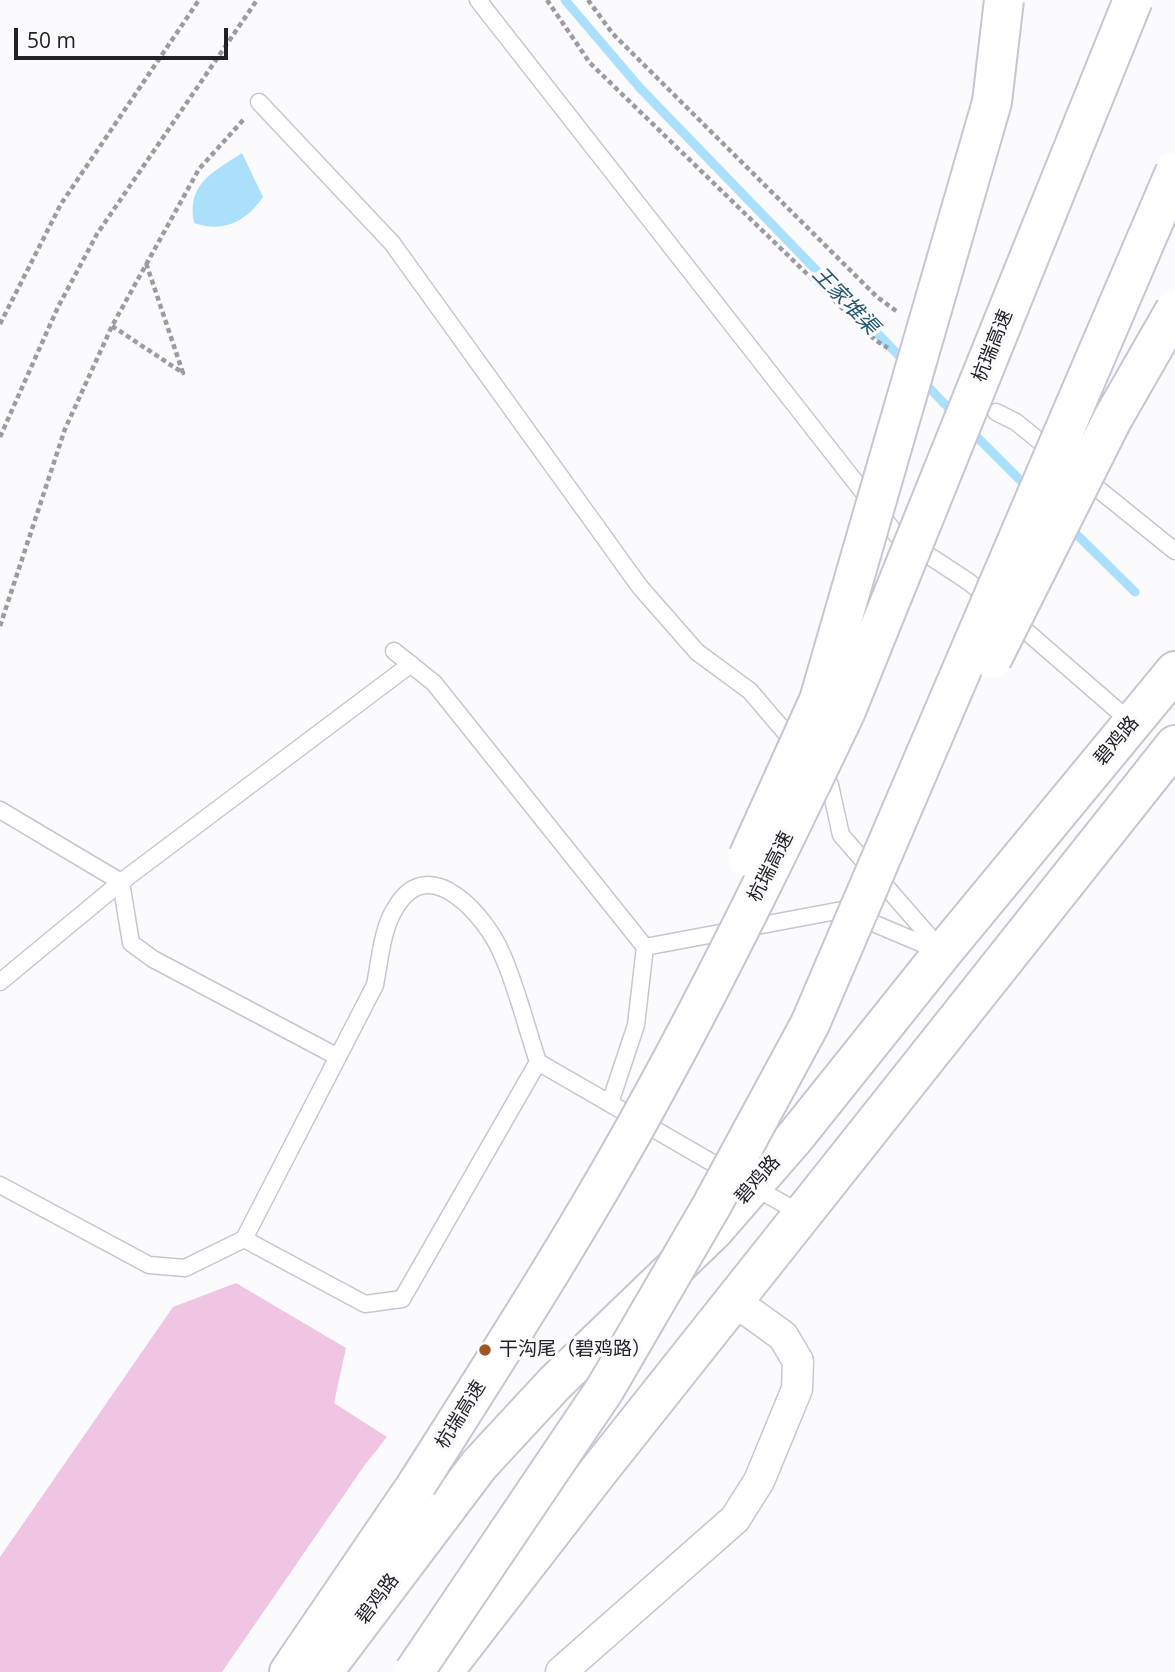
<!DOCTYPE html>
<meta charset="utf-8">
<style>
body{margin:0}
#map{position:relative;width:1175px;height:1672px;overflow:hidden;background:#fbfbfe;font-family:"Open Sans",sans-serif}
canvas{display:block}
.scale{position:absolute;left:14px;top:28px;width:214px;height:32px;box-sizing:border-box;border:4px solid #212126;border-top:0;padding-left:9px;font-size:21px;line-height:24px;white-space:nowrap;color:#212126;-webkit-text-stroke:5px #fbfbfe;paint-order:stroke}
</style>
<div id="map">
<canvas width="1175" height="1672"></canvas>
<div class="scale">50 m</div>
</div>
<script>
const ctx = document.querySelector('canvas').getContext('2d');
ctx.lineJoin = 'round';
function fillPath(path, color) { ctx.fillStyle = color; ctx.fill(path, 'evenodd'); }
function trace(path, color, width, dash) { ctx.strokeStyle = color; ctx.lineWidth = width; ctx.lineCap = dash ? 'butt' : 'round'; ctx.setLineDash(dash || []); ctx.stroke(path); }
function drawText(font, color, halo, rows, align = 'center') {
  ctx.font = font + ' "Open Sans","Noto Sans SC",sans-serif'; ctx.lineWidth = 7; ctx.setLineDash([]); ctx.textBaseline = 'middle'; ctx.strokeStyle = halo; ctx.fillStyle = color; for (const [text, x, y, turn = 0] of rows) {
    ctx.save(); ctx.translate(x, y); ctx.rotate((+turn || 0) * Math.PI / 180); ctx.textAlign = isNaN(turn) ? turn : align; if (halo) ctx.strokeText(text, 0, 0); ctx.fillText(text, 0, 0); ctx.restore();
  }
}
const green = new Path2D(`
 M 236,1283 L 346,1348 L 334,1403 L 387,1437 L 364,1466 L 222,1672 L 0,1672 L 0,1557 L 173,1307 Z`);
const water = new Path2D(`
 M 242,153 L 263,197 C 246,222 223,233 194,223 C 186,184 213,172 242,153 Z`);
const stream = new Path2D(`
 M 565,0 L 640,88 L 906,363
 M 923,381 L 954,414
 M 969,429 L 1028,488
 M 1069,527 L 1135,592`);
const path = new Path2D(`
 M 547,0 L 590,63 L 875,340 L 888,348
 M 588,0 L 613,34 L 877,297 L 899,313
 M 0,324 L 61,204 L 199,0
 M 112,326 L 183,373 L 146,263
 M 0,437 L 58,307 L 97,234 L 257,0
 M 0,626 L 65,429 L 112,326 L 199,169 L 245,118`);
const service = new Path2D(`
 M 478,0 L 896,534 L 969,582 L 992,601
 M 259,102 L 392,243 L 640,587 L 697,652 L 750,691 L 796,745
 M 996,412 L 1016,422 L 1054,453
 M 1082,476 L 1175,551
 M 1011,618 L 1132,723
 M 394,651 L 434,683 L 645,947 L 842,910 L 937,950
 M 820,773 L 830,785 L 841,835 L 943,952
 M 0,810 L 121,882 L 131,943 L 153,959 L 338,1057
 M 0,982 L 121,882 L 411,664
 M 538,1062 C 526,1026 517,988 502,954 C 487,918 430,850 396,907 C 382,928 380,960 375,985 L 244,1239 L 365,1304 L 402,1299 L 538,1062 L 730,1173
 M 610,1103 L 636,1025 L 645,947
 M 0,1185 L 149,1265 L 185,1268 L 244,1239
 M 752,1186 L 802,1214`);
const minor = new Path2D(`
 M 561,1672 L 735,1519 L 759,1481 L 797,1389 L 798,1361 L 783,1336 L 733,1300`);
const trunk = new Path2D(`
 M 323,1672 L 479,1465 L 555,1383 L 714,1230 L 796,1136 L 943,952 L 1175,671
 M 443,1672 L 597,1473 L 1175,745`);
const motorway = new Path2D(`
 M 289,1672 L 417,1484`);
const motorwayBridge = new Path2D(`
 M 992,659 L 1112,420 L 1175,310
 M 748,857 L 819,700 L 992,102 L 1004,0
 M 417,1484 C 496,1359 577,1234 648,1104 C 719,975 783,843 846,711 L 1133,0
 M 414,1672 L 605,1389 L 712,1205 L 810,1024 L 1175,172`);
const markers = [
 [485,1350,7,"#9c5928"]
];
const streetNames = [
 ["杭瑞高速",993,346,-68],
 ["碧鸡路",1117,741,-50],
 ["杭瑞高速",771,867,-63],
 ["碧鸡路",758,1180,-49],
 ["杭瑞高速",461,1415,-58],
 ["碧鸡路",378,1599,-53]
];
const poiNames = [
 ["干沟尾（碧鸡路）",499,1350]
];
const waterNames = [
 ["王家堆渠",845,301,46]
];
fillPath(green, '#f0c5e4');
fillPath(water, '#abe0fc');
trace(stream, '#abe0fc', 9);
trace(service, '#c5c6d2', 19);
trace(minor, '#c5c6d2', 33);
trace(trunk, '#c5c6d2', 42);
trace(motorway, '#c5c6d2', 42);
trace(path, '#9c9ca0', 4.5, [5, 3.5]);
trace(service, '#fff', 16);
trace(minor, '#fff', 30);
trace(trunk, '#fff', 38);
trace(motorway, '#fff', 38);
trace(motorwayBridge, '#c5c6d2', 42, []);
trace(motorwayBridge, '#fff', 38);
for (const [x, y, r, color] of markers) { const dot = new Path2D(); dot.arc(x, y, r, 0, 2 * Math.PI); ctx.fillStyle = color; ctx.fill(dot); trace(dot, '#fbfbfe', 2.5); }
drawText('19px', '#212126', '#fbfbfe', streetNames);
drawText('19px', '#212126', '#fbfbfe', poiNames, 'left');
drawText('italic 21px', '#245770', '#fbfbfe', waterNames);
</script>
